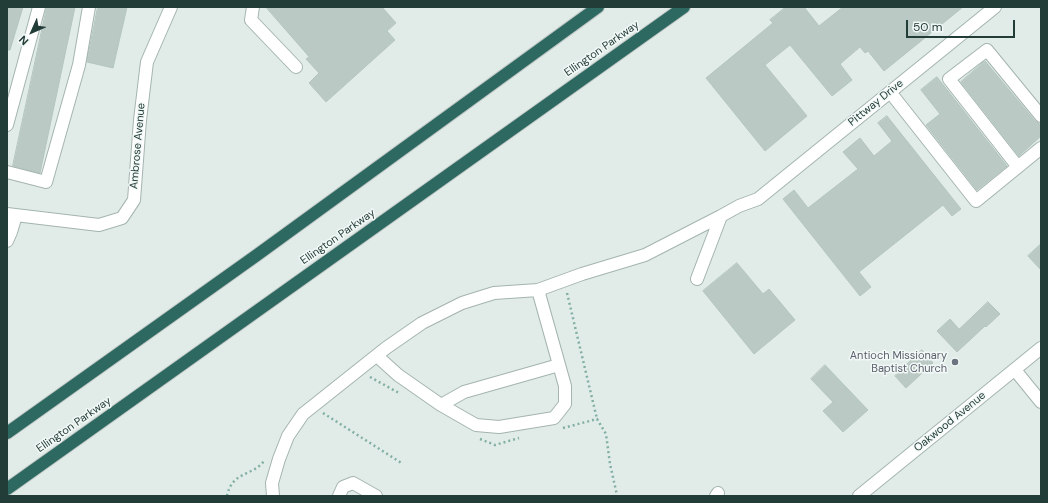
<!DOCTYPE html>
<style>
body{margin:0}
#map{position:relative;width:1048px;height:503px;overflow:hidden;background:#e1ece8;font-family:"DM Sans",sans-serif}
canvas{display:block}
.frame{position:absolute;inset:0;border:8px solid #223c37;pointer-events:none}
.north{position:absolute;left:12px;top:12px;width:40px;height:40px;-webkit-text-stroke:3px #f2f8f6;paint-order:stroke;rotate:225deg;font-size:11px;font-weight:700;line-height:16px;text-align:center;color:#223c37}
.north::after{content:'';display:block;margin:auto;width:14px;height:18px;background:#223c37;clip-path:polygon(50% 0,100% 100%,50% 72%,0 100%)}
.scale{position:absolute;left:906px;top:20px;width:109px;height:18px;box-sizing:border-box;border:2px solid #223c37;border-top:0;padding-left:5px;font-size:12px;line-height:14px;white-space:nowrap;color:#223c37;-webkit-text-stroke:3px #f2f8f6;paint-order:stroke}
</style>
<div id="map">
<canvas width="1048" height="503"></canvas>
<div class="frame"></div>
<div class="north">N</div>
<div class="scale">50 m</div>
</div>
<script>
const ctx = document.querySelector('canvas').getContext('2d');
ctx.lineJoin = 'round';
function fillPath(path, color) { ctx.fillStyle = color; ctx.fill(path, 'evenodd'); }
function trace(path, color, width, dash) { ctx.strokeStyle = color; ctx.lineWidth = width; ctx.lineCap = dash ? 'butt' : 'round'; ctx.setLineDash(dash || []); ctx.stroke(path); }
function drawText(font, color, halo, rows, align = 'center') {
  ctx.font = font + ' "DM Sans",sans-serif'; ctx.lineWidth = 3; ctx.setLineDash([]); ctx.textBaseline = 'middle'; ctx.strokeStyle = halo; ctx.fillStyle = color; for (const [text, x, y, turn = 0] of rows) {
    ctx.save(); ctx.translate(x, y); ctx.rotate((+turn || 0) * Math.PI / 180); ctx.textAlign = isNaN(turn) ? turn : align; if (halo) ctx.strokeText(text, 0, 0); ctx.fillText(text, 0, 0); ctx.restore();
  }
}
const building = new Path2D(`
 M 7,7 L 23,7 L 10,50 L 7,50 Z
 M 47,7 L 75,7 L 40,173 L 13,166 Z
 M 98,7 L 127,7 L 113,68 L 87,62 Z
 M 266,7 L 382,7 L 396,23 L 387,31 L 395,40 L 326,102 L 309,83 L 319,73 L 306,59 L 309,57 Z
 M 786,7 L 804,7 L 819,26 L 843,7 L 963,7 L 884,71 L 868,51 L 865,53 L 860,47 L 840,64 L 852,80 L 832,96 L 790,45 L 765,65 L 807,116 L 765,151 L 706,78 L 773,23 L 770,20 Z
 M 985,61 L 1035,121 L 1041,125 L 1041,136 L 1019,156 L 961,82 Z
 M 937,77 L 1007,166 L 977,190 L 926,125 L 940,114 L 921,90 Z
 M 887,116 L 961,209 L 952,216 L 943,205 L 859,272 L 871,287 L 860,296 L 783,199 L 794,190 L 808,208 L 858,169 L 843,152 L 860,138 L 874,156 L 892,141 L 878,123 Z
 M 1041,244 L 1041,270 L 1028,256 Z
 M 737,263 L 763,294 L 769,289 L 795,320 L 754,354 L 703,291 Z
 M 988,302 L 1000,314 L 986,327 L 985,326 L 957,352 L 937,331 L 950,319 L 959,329 Z
 M 922,350 L 933,363 L 906,388 L 895,376 Z
 M 825,365 L 868,410 L 843,432 L 823,411 L 833,402 L 811,379 Z`);
const path = new Path2D(`
 M 567,293 L 597,419
 M 370,377 L 399,393
 M 323,413 L 403,464
 M 563,428 L 597,419 L 606,434 L 610,464 L 617,495
 M 480,439 L 495,445 L 519,438
 M 227,496 C 232,471 253,476 264,461`);
const minor = new Path2D(`
 M 253,7 L 251,20 L 296,67
 M 890,92 L 976,201 L 1041,148
 M 7,125 L 39,7
 M 1018,167 L 949,79 L 987,50 L 1041,116
 M 7,172 L 46,182 L 79,65 L 89,7
 M 7,214 L 99,225 L 122,218 L 134,200 L 140,120 L 147,62 L 171,7
 M 7,241 L 11,232 L 16,215
 M 697,279 L 721,216 L 739,206 L 758,199 L 995,7
 M 377,356 L 398,375 L 441,405 L 476,425 L 499,427 L 554,418 L 565,404 L 565,386 L 538,290
 M 1015,370 L 1041,402
 M 441,405 L 464,392 L 559,365
 M 273,496 L 272,483 L 279,459 L 288,436 L 303,414 L 386,348 L 422,323 L 462,303 L 494,293 L 538,290 L 582,274 L 645,255 L 721,216
 M 339,496 L 343,487 L 353,483 L 376,496
 M 716,496 L 718,493
 M 859,496 L 1041,348`);
const highway = new Path2D(`
 M 7,433 L 257,255 L 598,7
 M 7,489 L 684,7`);
const markers = [
 [955,362,4,"#6b7280"]
];
const streetNames = [
 ["Ellington Parkway",602,49,-35],
 ["Pittway Drive",876,103,-39],
 ["Ambrose Avenue",138,146,-85],
 ["Ellington Parkway",338,237,-35],
 ["Oakwood Avenue",950,422,-39],
 ["Ellington Parkway",74,425,-35]
];
const worshipNames = [
 ["Antioch Missionary",947,356],
 ["Baptist Church",947,369]
];
fillPath(building, '#bac9c4');
trace(building, '#b4c5bf', 1);
trace(minor, '#a4b4af', 14);
trace(highway, '#c1c8c7', 14);
trace(path, '#82afa4', 2.5, [2, 3]);
trace(minor, '#fff', 12);
trace(highway, '#2e6961', 12);
for (const [x, y, r, color] of markers) { const dot = new Path2D(); dot.arc(x, y, r, 0, 2 * Math.PI); ctx.fillStyle = color; ctx.fill(dot); trace(dot, '#f2f8f6', 1.5); }
drawText('11px', '#223c37', '#f2f8f6', streetNames);
drawText('11px', '#5b616d', '#f2f8f6', worshipNames, 'right');
</script>
